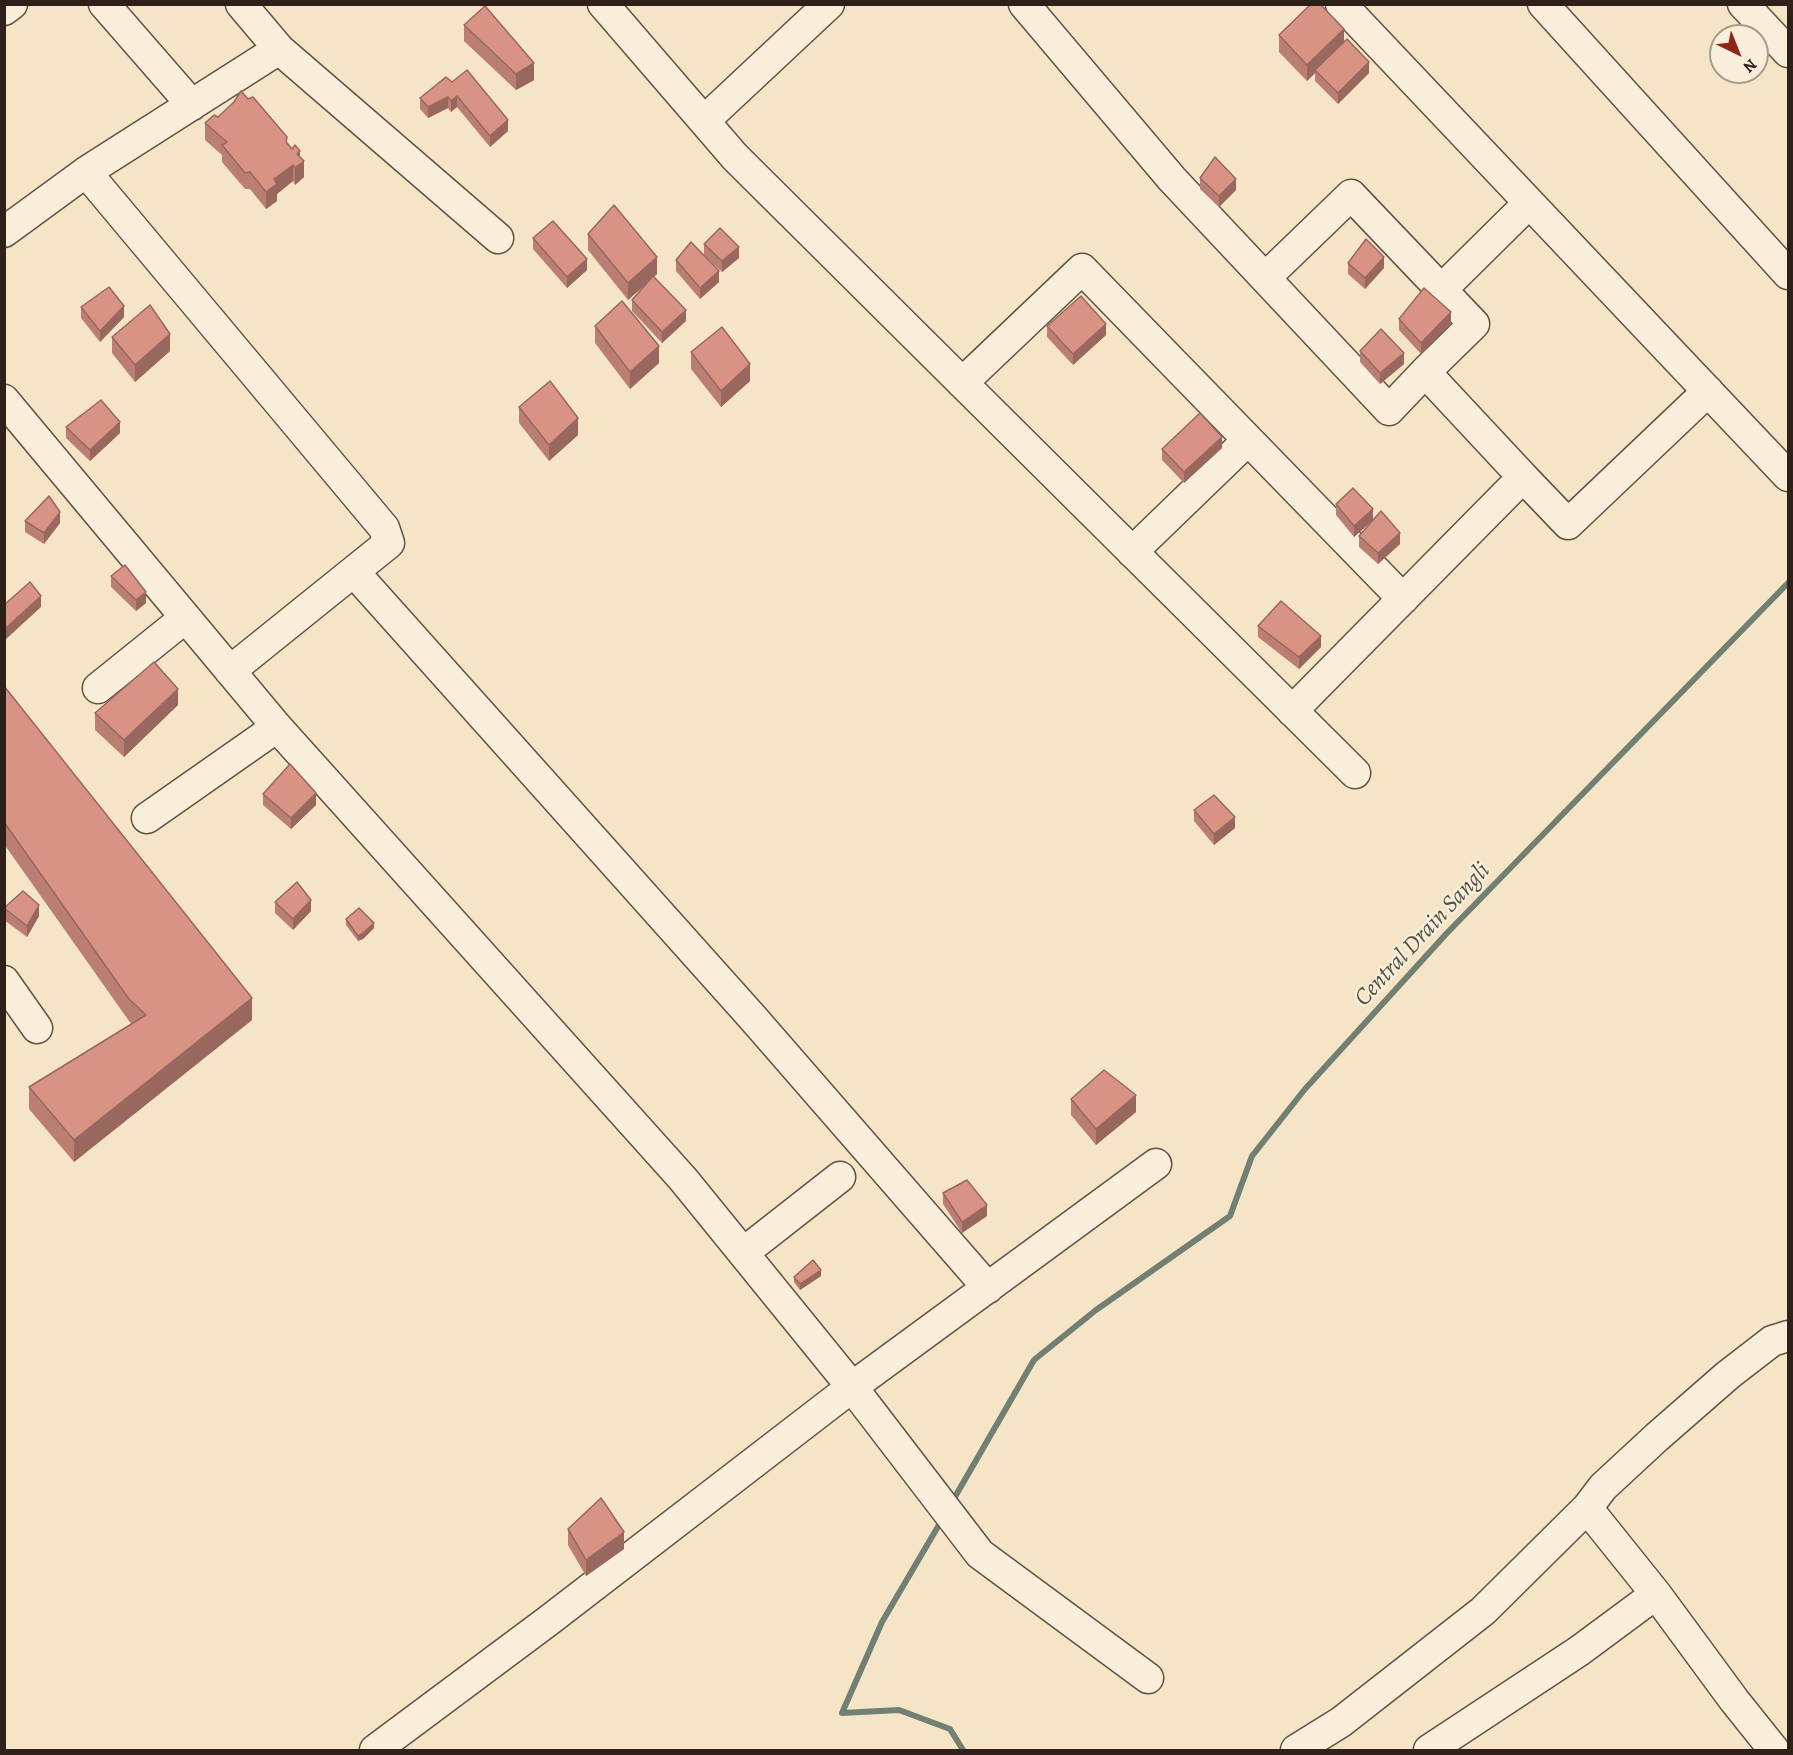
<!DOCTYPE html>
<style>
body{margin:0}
#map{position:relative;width:1793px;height:1755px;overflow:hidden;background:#f5e5c6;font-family:Alegreya,serif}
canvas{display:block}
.frame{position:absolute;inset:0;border:6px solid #2f2019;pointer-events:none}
.north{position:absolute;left:1709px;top:24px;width:60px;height:60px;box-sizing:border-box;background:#f8eeda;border:2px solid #a89c8d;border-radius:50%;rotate:137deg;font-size:16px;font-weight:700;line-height:24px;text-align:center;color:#2f2019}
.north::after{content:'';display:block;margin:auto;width:21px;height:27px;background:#8f2418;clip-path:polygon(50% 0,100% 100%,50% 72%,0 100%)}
</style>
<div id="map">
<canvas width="1793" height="1755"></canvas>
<div class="frame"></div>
<div class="north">N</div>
</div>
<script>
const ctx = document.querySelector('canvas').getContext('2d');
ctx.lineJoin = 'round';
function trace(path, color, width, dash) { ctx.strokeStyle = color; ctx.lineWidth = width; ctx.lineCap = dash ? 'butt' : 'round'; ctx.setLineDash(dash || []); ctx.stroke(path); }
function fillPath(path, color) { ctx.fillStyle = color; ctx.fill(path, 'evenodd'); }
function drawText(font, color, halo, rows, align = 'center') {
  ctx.font = font + ' Alegreya,serif'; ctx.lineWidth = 4.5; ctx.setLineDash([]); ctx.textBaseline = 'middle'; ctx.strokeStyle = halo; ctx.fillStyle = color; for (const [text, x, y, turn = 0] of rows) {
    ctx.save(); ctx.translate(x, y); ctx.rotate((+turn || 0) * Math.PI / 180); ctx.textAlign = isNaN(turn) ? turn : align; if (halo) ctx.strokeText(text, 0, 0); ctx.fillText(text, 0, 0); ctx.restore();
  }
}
const stream = new Path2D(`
 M 952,1502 L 1034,1360 L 1096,1310 L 1230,1216 L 1252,1156 L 1305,1089 L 1447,933 L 1788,583
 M 943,1518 L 882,1622 L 842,1713 L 899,1710 L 950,1729 L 963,1750`);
const minor = new Path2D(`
 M 104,4 L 192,105
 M 241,4 L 279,49
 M 603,4 L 735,157 L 1355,773
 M 1024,4 L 1172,179 L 1389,410 L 1425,372 L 1523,477
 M 1341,4 L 1788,476
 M 1543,4 L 1788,274
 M 1743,4 L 1788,52
 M 4,10 L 12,4
 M 704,121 L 829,4
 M 86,172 L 279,49 L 498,238
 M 4,232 L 86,172 L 384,528 L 389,543 L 230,671
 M 1265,278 L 1351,195 L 1474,324 L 1425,372
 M 1441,290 L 1529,203
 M 962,383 L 1082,269 L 1403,599
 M 4,400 L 277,727 L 683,1179 L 852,1387 L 980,1554 L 1148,1678
 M 1132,552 L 1248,440
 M 354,572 L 753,1018 L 988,1288
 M 98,688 L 185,618
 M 1292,711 L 1523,477 L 1568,524 L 1708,391
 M 147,818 L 277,727
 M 4,981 L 37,1028
 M 743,1253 L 840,1177
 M 1587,1508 L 1603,1487 L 1657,1437 L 1728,1375 L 1772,1341 L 1788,1336
 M 375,1750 L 548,1621 L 852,1387 L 1156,1164
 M 1296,1750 L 1341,1722 L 1483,1611 L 1587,1508 L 1656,1594 L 1734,1700 L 1774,1750
 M 1429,1750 L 1579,1651 L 1656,1594`);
const wall = new Path2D(`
 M 464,25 L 534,80 L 516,90 L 464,41 Z
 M 1279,35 L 1344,41 L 1369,73 L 1338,104 L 1315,81 L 1315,73 L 1307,81 L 1279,52 Z
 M 452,82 L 508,131 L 490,147 L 457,107 L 451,112 L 448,108 L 428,118 L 420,109 L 420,98 Z
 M 205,123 L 287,142 L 300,158 L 304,177 L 295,185 L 293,181 L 277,194 L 277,201 L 266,209 L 250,189 L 245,189 L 222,162 L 222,155 L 205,140 Z
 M 1200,178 L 1236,190 L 1219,207 L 1200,189 Z
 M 588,234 L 657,274 L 653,277 L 686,321 L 662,343 L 632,311 L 632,300 L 649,281 L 628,300 L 588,250 Z
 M 533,238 L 587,270 L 567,288 L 533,249 Z
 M 704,244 L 739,258 L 722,272 L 704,255 Z
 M 676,260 L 719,282 L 700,299 L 676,271 Z
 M 1348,263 L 1384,268 L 1365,289 L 1348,274 Z
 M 81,307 L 124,317 L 100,342 L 81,318 Z
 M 1399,319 L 1451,323 L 1421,354 L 1399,330 Z
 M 595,326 L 659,363 L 630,389 L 595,343 Z
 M 1047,326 L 1106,335 L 1073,365 L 1047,337 Z
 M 112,337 L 170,351 L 135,382 L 112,353 Z
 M 1360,351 L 1404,364 L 1380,384 L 1360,362 Z
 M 691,352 L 750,381 L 721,407 L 691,369 Z
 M 519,407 L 578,435 L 549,461 L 519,423 Z
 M 66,427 L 120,433 L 90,461 L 66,438 Z
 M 1222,448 L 1184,483 L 1162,460 L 1162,449 Z
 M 1336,504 L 1373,520 L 1354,537 L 1336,515 Z
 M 25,521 L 60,523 L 44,544 L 25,532 Z
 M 1359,536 L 1400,544 L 1378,564 L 1359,547 Z
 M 111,576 L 146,603 L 136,611 L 111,587 Z
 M 1258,626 L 1321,647 L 1299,669 L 1258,637 Z
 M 4,686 L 252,1020 L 74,1162 L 29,1109 L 29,1087 L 132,1024 L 129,1021 L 4,844 Z
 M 178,705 L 124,757 L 95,730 L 95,713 Z
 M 263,794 L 316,805 L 291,829 L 263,805 Z
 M 1194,810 L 1235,828 L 1214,845 L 1194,821 Z
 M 275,902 L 311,911 L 293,930 L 275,913 Z
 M 4,908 L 39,916 L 27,937 L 4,920 Z
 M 346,919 L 374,928 L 363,939 L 358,941 L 346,925 Z
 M 1071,1099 L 1136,1112 L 1096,1145 L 1071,1115 Z
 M 943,1193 L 987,1216 L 962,1233 L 943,1204 Z
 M 821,1276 L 800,1290 L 794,1282 L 794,1277 Z
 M 568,1529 L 624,1549 L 586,1576 L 568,1545 Z`);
const shadedWall = new Path2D(`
 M 1344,29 L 1344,46 L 1315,70 L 1315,73 L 1307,81 L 1307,65 Z
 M 1369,62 L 1369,73 L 1338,104 L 1338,93 Z
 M 534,63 L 534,80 L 516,90 L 516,74 Z
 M 457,96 L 457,107 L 451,112 L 451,101 Z
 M 448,97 L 448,108 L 428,118 L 428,107 Z
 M 508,120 L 508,131 L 490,147 L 490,136 Z
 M 300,151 L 300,164 L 304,161 L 304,177 L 295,185 L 295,168 L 297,154 Z
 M 293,165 L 293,181 L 277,194 L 277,201 L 266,209 L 266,192 L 274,179 Z
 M 1236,179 L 1236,190 L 1219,207 L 1219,196 Z
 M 739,247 L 739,258 L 722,272 L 722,261 Z
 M 657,257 L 657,274 L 628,300 L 628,283 Z
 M 1384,257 L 1384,268 L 1365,289 L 1365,278 Z
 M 587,259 L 587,270 L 567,288 L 567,277 Z
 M 719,271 L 719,282 L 700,299 L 700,288 Z
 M 124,306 L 124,317 L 100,342 L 100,331 Z
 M 686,310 L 686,321 L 662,343 L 662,332 Z
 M 1451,312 L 1451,323 L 1421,354 L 1421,343 Z
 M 1106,324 L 1106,335 L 1073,365 L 1073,354 Z
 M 170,334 L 170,351 L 135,382 L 135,365 Z
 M 659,346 L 659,363 L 630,389 L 630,372 Z
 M 1404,353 L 1404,364 L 1380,384 L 1380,373 Z
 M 750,364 L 750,381 L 721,407 L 721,391 Z
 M 578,418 L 578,435 L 549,461 L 549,445 Z
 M 120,422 L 120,433 L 90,461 L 90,450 Z
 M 1222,437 L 1222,448 L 1184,483 L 1184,472 Z
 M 1373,509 L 1373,520 L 1354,537 L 1354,526 Z
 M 60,512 L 60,523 L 44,544 L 44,533 Z
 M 1400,533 L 1400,544 L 1378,564 L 1378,553 Z
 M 146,592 L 146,603 L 136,611 L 136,600 Z
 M 41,596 L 41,607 L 5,640 L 5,629 Z
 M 1321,636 L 1321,647 L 1299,669 L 1299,657 Z
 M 178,689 L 178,705 L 124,757 L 124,740 Z
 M 316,793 L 316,805 L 291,829 L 291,818 Z
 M 1235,817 L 1235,828 L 1214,845 L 1214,834 Z
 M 311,900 L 311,911 L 293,930 L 293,919 Z
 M 39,905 L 39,916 L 27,937 L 27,926 Z
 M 374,923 L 374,928 L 363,939 L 358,941 L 358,936 Z
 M 252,998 L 252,1020 L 74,1162 L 74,1140 Z
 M 1136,1095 L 1136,1112 L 1096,1145 L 1096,1129 Z
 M 987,1205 L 987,1216 L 962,1233 L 962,1222 Z
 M 821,1270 L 821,1276 L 800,1290 L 800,1284 Z
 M 624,1532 L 624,1549 L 586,1576 L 586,1560 Z`);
const building = new Path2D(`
 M 1311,4 L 1320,4 L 1344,29 L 1307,65 L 1279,35 Z
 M 485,6 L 534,63 L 516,74 L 464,25 Z
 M 1347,39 L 1369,62 L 1338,93 L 1315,70 Z
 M 467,70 L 508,120 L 490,136 L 457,96 L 451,101 L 448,97 L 428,107 L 420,98 L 446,77 L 452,82 Z
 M 241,91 L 248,99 L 253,97 L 287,137 L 286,142 L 292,149 L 295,145 L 300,151 L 297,154 L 304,161 L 295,168 L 293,165 L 274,179 L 277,184 L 266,192 L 250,172 L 245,173 L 222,145 L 227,142 L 205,123 L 214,115 L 218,117 L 234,102 Z
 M 1215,157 L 1236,179 L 1219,196 L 1200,178 Z
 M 614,205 L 657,257 L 628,283 L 588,234 Z
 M 553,221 L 587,259 L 567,277 L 533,238 Z
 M 720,228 L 739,247 L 722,261 L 704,244 Z
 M 1366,239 L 1384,257 L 1365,278 L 1348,263 Z
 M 691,242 L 719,271 L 700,288 L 676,260 Z
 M 653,276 L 686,310 L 662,332 L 632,300 Z
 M 109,287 L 124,306 L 100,331 L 81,307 Z
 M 1424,288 L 1451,312 L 1421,343 L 1399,319 Z
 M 1081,296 L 1106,324 L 1073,354 L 1047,326 Z
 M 622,301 L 659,346 L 630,372 L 595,326 Z
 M 150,305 L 170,334 L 135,365 L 112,337 Z
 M 722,327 L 750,364 L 721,391 L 691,352 Z
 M 1381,329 L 1404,353 L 1380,373 L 1360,351 Z
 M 550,381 L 578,418 L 549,445 L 519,407 Z
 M 101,400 L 120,422 L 90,450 L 66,427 Z
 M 1200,413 L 1222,437 L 1184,472 L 1162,449 Z
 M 1353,488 L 1373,509 L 1354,526 L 1336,504 Z
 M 49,496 L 60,512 L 44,533 L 25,521 Z
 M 1381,511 L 1400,533 L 1378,553 L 1359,536 Z
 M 125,565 L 146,592 L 136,600 L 111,576 Z
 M 30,582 L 41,596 L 5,629 L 4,605 Z
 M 1281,601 L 1321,636 L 1299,657 L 1258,626 Z
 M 154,662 L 178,689 L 124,740 L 95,713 Z
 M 4,686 L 252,998 L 74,1140 L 29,1087 L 146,1015 L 129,999 L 4,822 Z
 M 290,764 L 316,793 L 291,818 L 263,794 Z
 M 1214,795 L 1235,817 L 1214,834 L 1194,810 Z
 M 297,882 L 311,900 L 293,919 L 275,902 Z
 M 23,891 L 39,905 L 27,926 L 4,908 Z
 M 359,908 L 374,923 L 363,933 L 358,936 L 346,919 Z
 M 1104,1070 L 1136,1095 L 1096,1129 L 1071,1099 Z
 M 967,1180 L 987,1205 L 962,1222 L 943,1193 Z
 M 813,1260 L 821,1270 L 800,1284 L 794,1277 Z
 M 601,1498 L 624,1532 L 586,1560 L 568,1529 Z`);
const waterNames = [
 ["Central Drain Sangli",1423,935,-47]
];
trace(stream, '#718072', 6);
trace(minor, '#605144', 33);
trace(minor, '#f8eeda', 30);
fillPath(wall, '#bb7e72');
fillPath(shadedWall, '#98675d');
fillPath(building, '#d99385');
trace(building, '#98675d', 1.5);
drawText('italic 24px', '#505046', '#f8eeda', waterNames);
</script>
